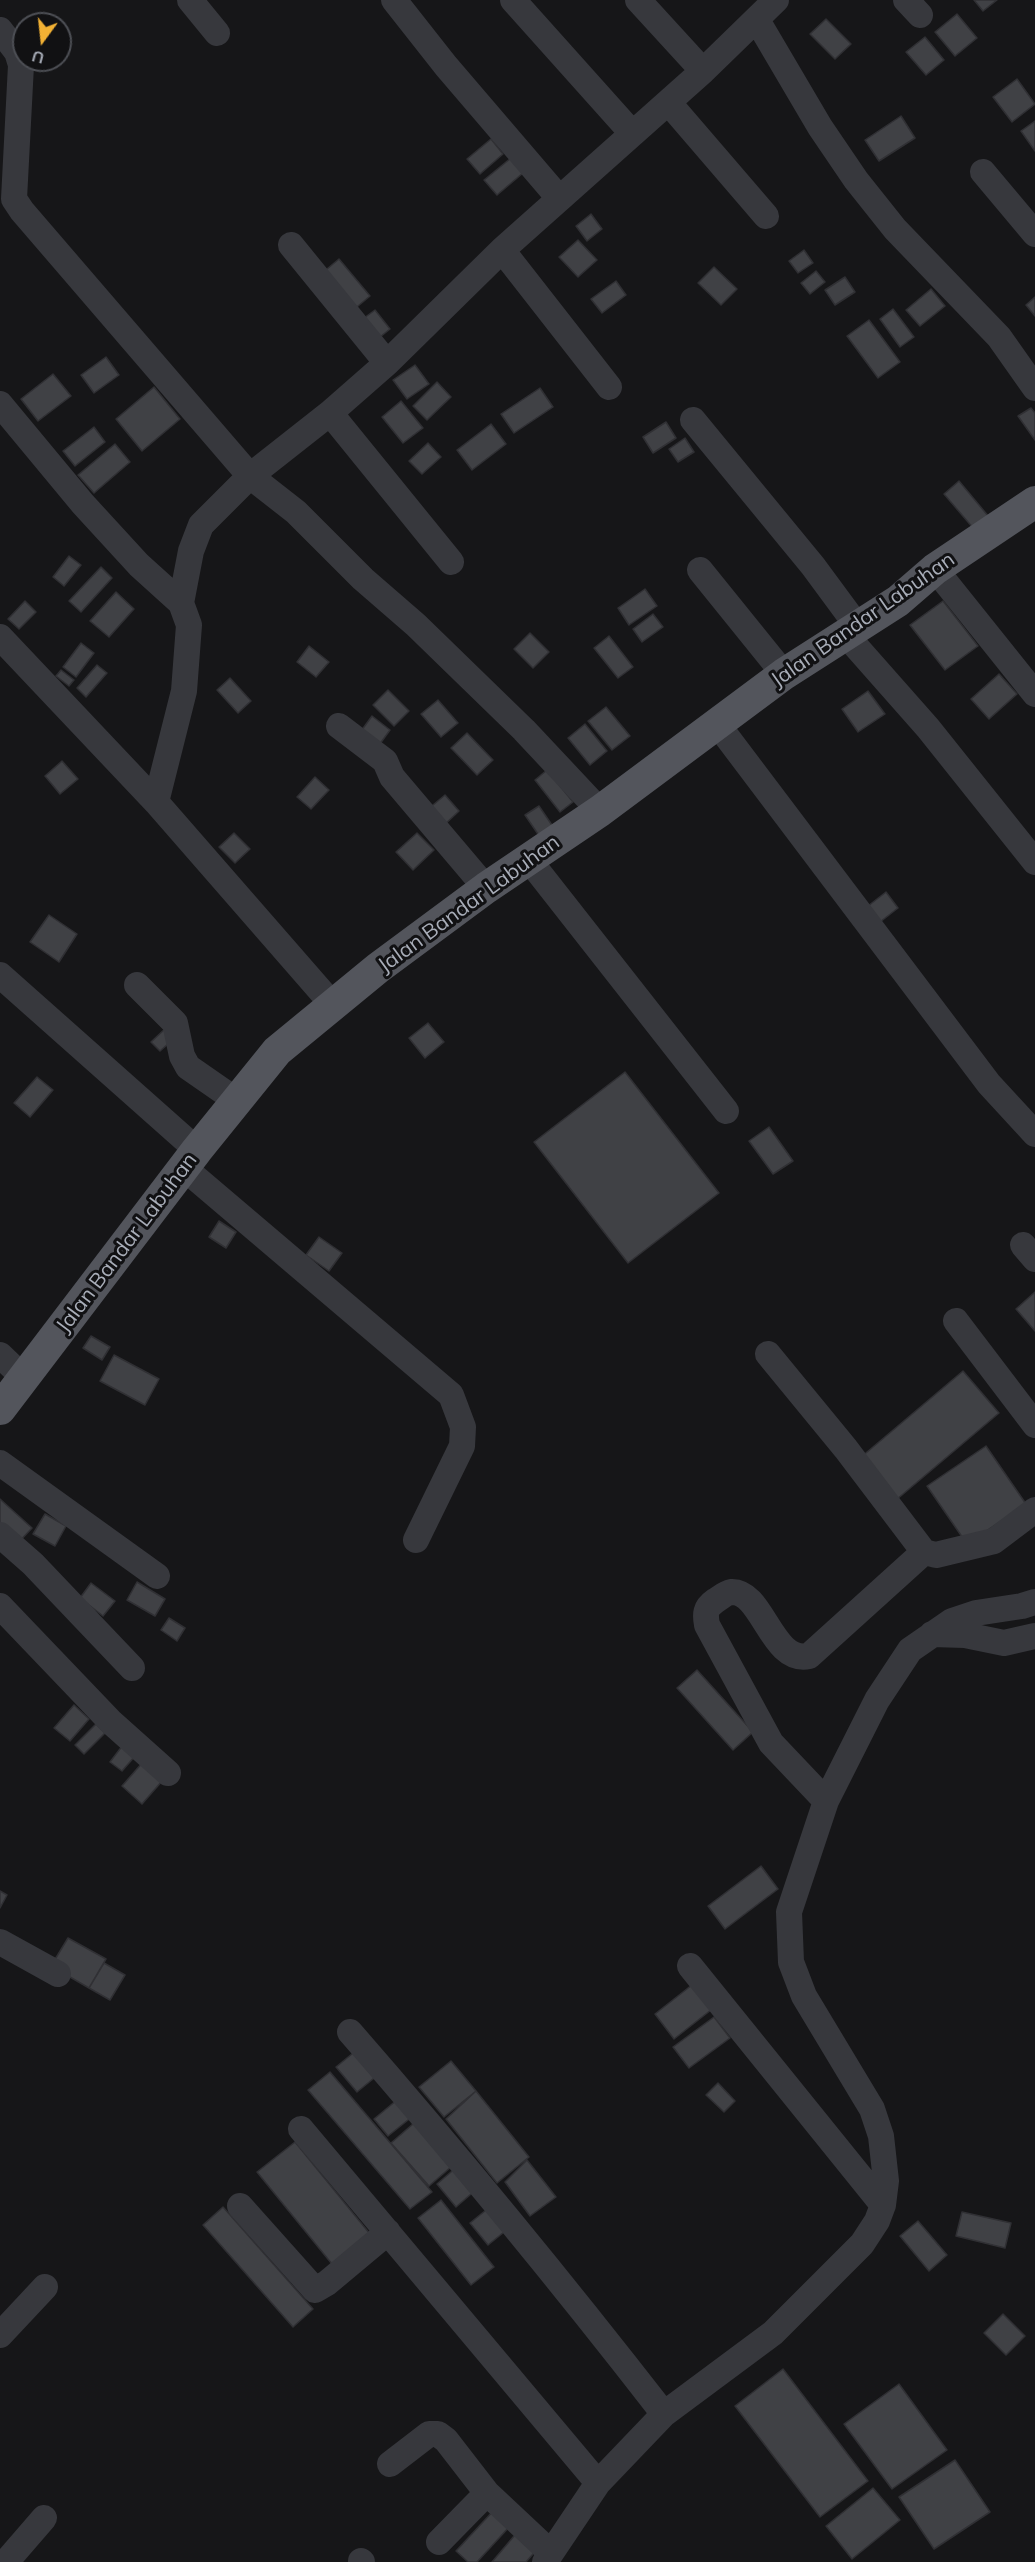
<!DOCTYPE html>
<style>
body{margin:0}
#map{position:relative;width:1035px;height:2562px;overflow:hidden;background:#161618;font-family:Mulish,sans-serif}
canvas{display:block}
.north{position:absolute;left:12px;top:12px;width:60px;height:60px;box-sizing:border-box;background:#111113;border:2px solid #4d4f55;border-radius:50%;rotate:195deg;font-size:16px;font-weight:700;line-height:24px;text-align:center;color:#a8adb8}
.north::after{content:'';display:block;margin:auto;width:21px;height:27px;background:#f2b134;clip-path:polygon(50% 0,100% 100%,50% 72%,0 100%)}
</style>
<div id="map">
<canvas width="1035" height="2562"></canvas>
<div class="north">U</div>
</div>
<script>
const ctx = document.querySelector('canvas').getContext('2d');
ctx.lineJoin = 'round';
function fillPath(path, color) { ctx.fillStyle = color; ctx.fill(path, 'evenodd'); }
function trace(path, color, width, dash) { ctx.strokeStyle = color; ctx.lineWidth = width; ctx.lineCap = dash ? 'butt' : 'round'; ctx.setLineDash(dash || []); ctx.stroke(path); }
function drawText(font, color, halo, rows, align = 'center') {
  ctx.font = font + ' Mulish,sans-serif'; ctx.lineWidth = 6; ctx.setLineDash([]); ctx.textBaseline = 'middle'; ctx.strokeStyle = halo; ctx.fillStyle = color; for (const [text, x, y, turn = 0] of rows) {
    ctx.save(); ctx.translate(x, y); ctx.rotate((+turn || 0) * Math.PI / 180); ctx.textAlign = isNaN(turn) ? turn : align; if (halo) ctx.strokeText(text, 0, 0); ctx.fillText(text, 0, 0); ctx.restore();
  }
}
const building = new Path2D(`
 M 974,0 L 997,0 L 983,11 Z
 M 957,14 L 977,38 L 955,56 L 935,32 Z
 M 826,19 L 851,44 L 835,59 L 810,34 Z
 M 925,37 L 944,60 L 926,75 L 906,52 Z
 M 1017,79 L 1035,104 L 1012,122 L 993,97 Z
 M 901,116 L 915,138 L 879,161 L 865,140 Z
 M 1035,121 L 1035,151 L 1021,131 Z
 M 491,139 L 503,154 L 480,174 L 467,159 Z
 M 511,158 L 523,173 L 497,195 L 484,180 Z
 M 591,214 L 602,229 L 587,241 L 576,226 Z
 M 578,240 L 597,260 L 578,277 L 559,257 Z
 M 804,250 L 813,263 L 798,273 L 789,261 Z
 M 339,259 L 370,296 L 352,311 L 321,274 Z
 M 714,267 L 737,289 L 721,305 L 698,283 Z
 M 816,271 L 825,282 L 810,294 L 801,283 Z
 M 845,277 L 855,292 L 835,305 L 825,290 Z
 M 616,281 L 626,295 L 602,313 L 591,299 Z
 M 931,289 L 945,306 L 920,326 L 906,310 Z
 M 1035,297 L 1035,316 L 1026,305 Z
 M 893,309 L 914,337 L 900,347 L 880,319 Z
 M 375,310 L 390,329 L 375,341 L 360,321 Z
 M 869,320 L 900,362 L 878,378 L 847,336 Z
 M 106,357 L 119,375 L 94,393 L 81,375 Z
 M 415,365 L 429,384 L 407,399 L 393,380 Z
 M 53,374 L 71,396 L 38,421 L 21,399 Z
 M 437,382 L 451,397 L 427,420 L 413,406 Z
 M 154,387 L 180,419 L 142,451 L 116,419 Z
 M 540,388 L 553,407 L 514,433 L 501,414 Z
 M 401,401 L 423,428 L 403,443 L 382,417 Z
 M 1031,408 L 1035,413 L 1035,440 L 1018,416 Z
 M 666,422 L 676,438 L 653,453 L 643,437 Z
 M 491,424 L 506,444 L 472,470 L 457,450 Z
 M 94,427 L 105,442 L 75,466 L 63,451 Z
 M 685,438 L 694,452 L 678,462 L 669,449 Z
 M 428,443 L 441,457 L 422,474 L 409,461 Z
 M 115,444 L 130,462 L 94,493 L 78,475 Z
 M 959,481 L 989,517 L 974,529 L 944,494 Z
 M 69,556 L 81,565 L 64,586 L 53,577 Z
 M 101,567 L 112,578 L 81,612 L 69,601 Z
 M 645,589 L 657,606 L 629,625 L 618,608 Z
 M 116,592 L 134,609 L 109,637 L 90,621 Z
 M 25,601 L 36,612 L 19,629 L 8,619 Z
 M 943,601 L 978,646 L 945,670 L 910,625 Z
 M 653,614 L 663,627 L 642,642 L 633,629 Z
 M 530,633 L 549,652 L 533,668 L 514,649 Z
 M 609,636 L 633,667 L 618,678 L 594,648 Z
 M 81,643 L 94,653 L 76,677 L 63,667 Z
 M 309,646 L 329,662 L 316,677 L 297,662 Z
 M 97,665 L 107,673 L 86,697 L 77,688 Z
 M 61,670 L 74,680 L 69,686 L 56,676 Z
 M 999,674 L 1017,694 L 989,719 L 971,699 Z
 M 230,678 L 251,701 L 238,713 L 217,690 Z
 M 388,690 L 409,711 L 394,726 L 373,705 Z
 M 868,691 L 885,714 L 858,732 L 842,709 Z
 M 438,700 L 458,723 L 441,737 L 421,714 Z
 M 606,707 L 630,736 L 612,750 L 588,721 Z
 M 372,716 L 390,730 L 374,752 L 356,738 Z
 M 585,724 L 607,751 L 590,765 L 568,738 Z
 M 467,733 L 493,760 L 477,775 L 451,748 Z
 M 62,761 L 78,779 L 60,794 L 45,776 Z
 M 547,770 L 573,802 L 560,812 L 535,780 Z
 M 315,777 L 329,790 L 311,809 L 297,797 Z
 M 445,795 L 459,811 L 442,827 L 427,810 Z
 M 539,806 L 556,831 L 542,840 L 525,815 Z
 M 234,833 L 250,849 L 235,863 L 219,847 Z
 M 417,833 L 434,850 L 413,870 L 396,852 Z
 M 886,892 L 898,908 L 880,922 L 868,906 Z
 M 49,915 L 77,934 L 59,962 L 30,942 Z
 M 428,1023 L 444,1042 L 425,1058 L 409,1038 Z
 M 167,1027 L 176,1037 L 160,1051 L 151,1042 Z
 M 625,1072 L 719,1193 L 628,1263 L 534,1142 Z
 M 37,1077 L 53,1090 L 30,1117 L 14,1103 Z
 M 769,1127 L 793,1161 L 773,1174 L 749,1141 Z
 M 219,1221 L 236,1232 L 226,1248 L 209,1237 Z
 M 319,1237 L 342,1253 L 329,1271 L 306,1255 Z
 M 1035,1292 L 1035,1331 L 1016,1309 Z
 M 91,1336 L 110,1347 L 102,1360 L 83,1348 Z
 M 114,1355 L 159,1379 L 145,1405 L 100,1381 Z
 M 963,1371 L 999,1413 L 896,1500 L 860,1458 Z
 M 986,1446 L 1026,1504 L 967,1544 L 927,1486 Z
 M 0,1499 L 32,1528 L 17,1544 L 0,1528 Z
 M 45,1514 L 66,1526 L 55,1546 L 33,1534 Z
 M 137,1582 L 165,1599 L 155,1616 L 127,1600 Z
 M 91,1583 L 115,1601 L 103,1616 L 80,1598 Z
 M 169,1618 L 185,1628 L 177,1641 L 161,1630 Z
 M 697,1670 L 753,1732 L 733,1750 L 677,1688 Z
 M 74,1705 L 89,1719 L 70,1741 L 54,1728 Z
 M 96,1724 L 105,1733 L 84,1754 L 75,1745 Z
 M 123,1745 L 136,1755 L 122,1771 L 110,1762 Z
 M 143,1762 L 163,1780 L 142,1804 L 122,1786 Z
 M 761,1866 L 778,1889 L 725,1929 L 708,1906 Z
 M 0,1891 L 7,1895 L 0,1908 Z
 M 68,1938 L 106,1959 L 89,1988 L 51,1966 Z
 M 104,1963 L 125,1975 L 110,2000 L 89,1988 Z
 M 697,1981 L 716,2006 L 674,2039 L 655,2014 Z
 M 714,2017 L 730,2038 L 689,2068 L 673,2047 Z
 M 358,2049 L 379,2074 L 357,2092 L 336,2067 Z
 M 451,2061 L 476,2091 L 444,2117 L 419,2087 Z
 M 330,2072 L 432,2192 L 410,2209 L 308,2090 Z
 M 718,2083 L 735,2101 L 724,2112 L 706,2095 Z
 M 476,2091 L 529,2157 L 497,2183 L 446,2119 Z
 M 403,2095 L 418,2112 L 388,2136 L 374,2119 Z
 M 421,2117 L 459,2160 L 429,2186 L 391,2143 Z
 M 295,2142 L 370,2234 L 332,2264 L 257,2172 Z
 M 527,2160 L 556,2197 L 530,2216 L 505,2182 Z
 M 458,2166 L 478,2188 L 456,2207 L 437,2184 Z
 M 441,2200 L 494,2267 L 471,2285 L 418,2218 Z
 M 491,2206 L 509,2228 L 488,2245 L 470,2223 Z
 M 223,2207 L 313,2309 L 293,2327 L 203,2225 Z
 M 962,2212 L 1011,2223 L 1005,2248 L 956,2236 Z
 M 918,2221 L 947,2255 L 929,2271 L 900,2236 Z
 M 1003,2314 L 1025,2336 L 1006,2355 L 984,2333 Z
 M 783,2369 L 868,2481 L 820,2517 L 735,2406 Z
 M 899,2384 L 947,2450 L 892,2489 L 844,2424 Z
 M 955,2460 L 990,2512 L 934,2549 L 899,2497 Z
 M 873,2488 L 900,2520 L 852,2559 L 826,2526 Z
 M 495,2509 L 511,2525 L 477,2562 L 468,2562 L 456,2551 Z
 M 520,2529 L 540,2546 L 526,2562 L 492,2562 Z`);
const minor = new Path2D(`
 M 190,0 L 217,33
 M 394,0 L 446,66 L 559,198
 M 513,0 L 632,133
 M 638,0 L 703,71
 M 906,0 L 920,15
 M 757,20 L 820,127 L 856,180 L 895,229 L 999,337 L 1035,388
 M 0,30 L 17,52 L 21,65 L 14,199 L 22,211 L 250,476 L 296,512 L 363,579 L 416,625 L 524,730 L 600,811
 M 668,102 L 766,216
 M 983,172 L 1035,234
 M 291,245 L 387,363
 M 502,250 L 609,387
 M 0,404 L 83,504 L 139,565 L 181,603
 M 330,413 L 451,562
 M 693,420 L 813,566 L 858,627
 M 935,569 L 1035,694
 M 700,570 L 784,674
 M 845,634 L 928,728 L 1035,862
 M 0,637 L 156,802 L 333,1005
 M 718,725 L 989,1084 L 1035,1134
 M 339,726 L 385,761 L 392,777 L 486,888
 M 156,802 L 184,691 L 189,625 L 181,603 L 191,551 L 201,525 L 250,476 L 330,413 L 387,363 L 502,250 L 703,71 L 776,0
 M 529,860 L 726,1111
 M 0,975 L 197,1150
 M 137,985 L 175,1023 L 182,1056 L 188,1067 L 237,1101
 M 184,1168 L 451,1395 L 463,1427 L 462,1446 L 416,1540
 M 1023,1245 L 1035,1259
 M 956,1321 L 1035,1425
 M 768,1354 L 846,1449 L 924,1552
 M 0,1355 L 24,1378
 M 0,1463 L 157,1576
 M 0,1535 L 33,1564 L 132,1668
 M 0,1606 L 111,1722 L 168,1773
 M 932,1634 L 965,1635 L 1004,1643 L 1035,1636
 M 826,1801 L 771,1743 L 707,1625 C 705,1614 705,1608 715,1601 C 720,1598 725,1593 731,1592 C 763,1590 771,1664 809,1656 L 924,1552 L 936,1555 L 994,1541 L 1035,1510
 M 0,1942 L 58,1974
 M 690,1966 L 883,2205
 M 350,2032 C 459,2157 563,2284 664,2414
 M 301,2129 L 598,2483
 M 240,2206 L 315,2290 L 327,2283 L 388,2232
 M 0,2335 L 45,2287
 M 390,2464 L 429,2434 L 438,2434 L 446,2440 L 487,2493 L 551,2553
 M 439,2542 L 487,2493
 M 361,2561 L 362,2562
 M 6,2562 L 44,2518
 M 545,2562 L 598,2483 L 664,2414 L 773,2333 L 862,2244 L 877,2221 L 883,2205 L 886,2181 L 881,2136 L 872,2109 L 804,1996 L 791,1962 L 789,1912 L 826,1801 L 877,1700 L 910,1650 L 952,1621 L 976,1613 L 1022,1606 L 1035,1602`);
const major = new Path2D(`
 M 0,1409 L 197,1150 L 277,1051 L 378,968 L 486,888 L 600,811 L 784,674 L 898,601 L 935,569 L 1035,502`);
const streetNames = [
 ["Jalan Bandar Labuhan",863,620,-35],
 ["Jalan Bandar Labuhan",469,904,-36],
 ["Jalan Bandar Labuhan",127,1243,-53]
];
fillPath(building, '#404145');
trace(building, '#303034', 1.5);
trace(minor, '#37383d', 26);
trace(major, '#53555c', 32);
drawText('21px', '#a8adb8', '#111113', streetNames);
</script>
